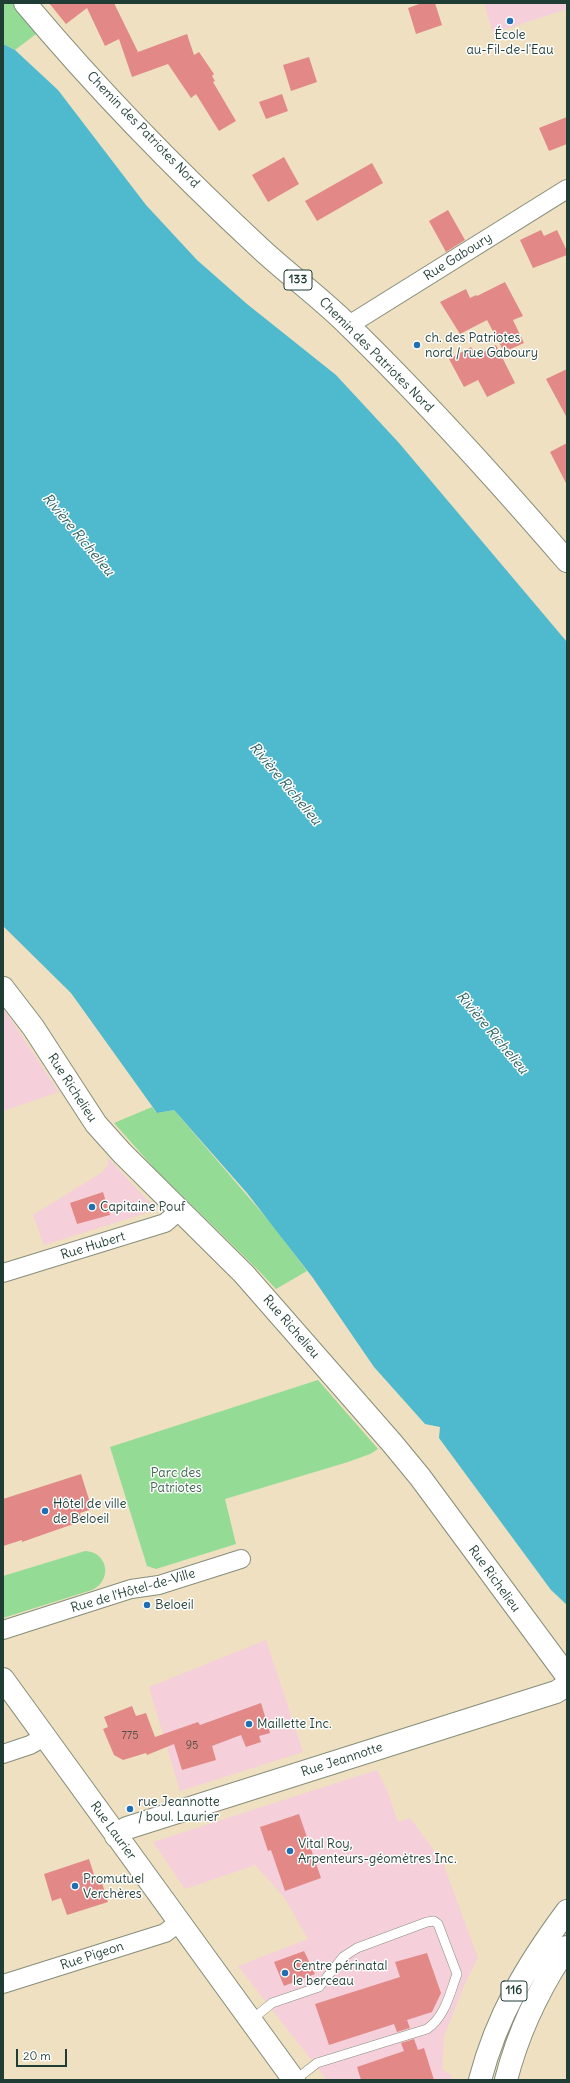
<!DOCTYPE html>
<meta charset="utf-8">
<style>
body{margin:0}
#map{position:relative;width:570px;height:2083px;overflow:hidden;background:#eee0c0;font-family:Delius,sans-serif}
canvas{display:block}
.frame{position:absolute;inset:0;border:4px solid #1f3d34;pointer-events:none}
.scale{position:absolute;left:16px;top:2049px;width:51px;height:18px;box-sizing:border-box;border:2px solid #1f3d34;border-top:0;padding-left:5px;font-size:12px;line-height:14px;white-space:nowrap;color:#1f3d34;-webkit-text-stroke:3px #fff;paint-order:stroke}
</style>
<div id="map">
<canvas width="570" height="2083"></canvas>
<div class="frame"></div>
<div class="scale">20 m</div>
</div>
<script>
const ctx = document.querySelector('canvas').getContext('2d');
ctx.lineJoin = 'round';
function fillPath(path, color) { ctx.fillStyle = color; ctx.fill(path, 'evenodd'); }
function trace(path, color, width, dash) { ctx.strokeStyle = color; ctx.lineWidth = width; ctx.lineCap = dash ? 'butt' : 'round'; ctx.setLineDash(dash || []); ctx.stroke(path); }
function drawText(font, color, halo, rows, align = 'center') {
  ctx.font = font + ' Delius,sans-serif'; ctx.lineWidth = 3; ctx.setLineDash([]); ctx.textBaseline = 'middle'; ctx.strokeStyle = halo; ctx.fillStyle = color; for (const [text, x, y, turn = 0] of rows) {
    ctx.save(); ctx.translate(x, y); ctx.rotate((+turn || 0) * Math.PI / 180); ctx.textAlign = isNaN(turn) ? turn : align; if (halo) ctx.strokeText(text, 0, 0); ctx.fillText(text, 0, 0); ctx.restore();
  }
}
const built = new Path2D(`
 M 484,3 L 567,3 L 567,9 L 493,33 Z
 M 3,1008 L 59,1092 L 3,1111 Z
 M 108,1158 L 153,1206 L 153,1211 L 44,1245 L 33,1215 L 101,1173 L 108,1165 Z
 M 266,1640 L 303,1752 L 180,1791 L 149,1687 Z
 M 377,1770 L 387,1790 L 398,1822 L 410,1818 L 443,1863 L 478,1958 L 467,1979 L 444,2036 L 442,2069 L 451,2075 L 452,2080 L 327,2080 L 238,1966 L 308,1939 L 284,1897 L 255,1865 L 185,1889 L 153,1842 Z`);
const green = new Path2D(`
 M 3,3 L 17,3 L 40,31 L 15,50 L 3,44 Z
 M 152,1107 L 157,1113 L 174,1110 L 274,1227 L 307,1271 L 276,1289 L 260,1272 L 153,1167 L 114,1123 Z
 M 318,1380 L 378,1449 L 370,1454 L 348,1462 L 225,1499 L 236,1544 L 156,1569 L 147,1566 L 110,1447 Z
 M 85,1551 C 108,1552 113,1580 92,1590 L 3,1618 L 3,1576 Z`);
const water = new Path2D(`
 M 3,44 L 15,50 L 58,90 L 146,205 L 197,260 L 247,304 L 336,375 L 399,443 L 567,642 L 567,1605 L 551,1590 L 439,1438 L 440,1427 L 425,1424 L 374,1367 L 313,1278 L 247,1193 L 174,1110 L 157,1113 L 71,993 L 3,926 Z`);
const building = new Path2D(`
 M 49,3 L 114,3 L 138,52 L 187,34 L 194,55 L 199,52 L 214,74 L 212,76 L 215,81 L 213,82 L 236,121 L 219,131 L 196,94 L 191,98 L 168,64 L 132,77 L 119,39 L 105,46 L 87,8 L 66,24 Z
 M 422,3 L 435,3 L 442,25 L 416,34 L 408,8 Z
 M 309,57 L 317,82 L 291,91 L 283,65 Z
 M 282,94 L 288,111 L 266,119 L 259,102 Z
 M 567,117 L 567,144 L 549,151 L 539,128 Z
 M 284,157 L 299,184 L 268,202 L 252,175 Z
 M 372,163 L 383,183 L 317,221 L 305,201 Z
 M 448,210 L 465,240 L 446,252 L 429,221 Z
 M 541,230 L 544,236 L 557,230 L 567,251 L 567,255 L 533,268 L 520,240 Z
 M 505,282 L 523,316 L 513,320 L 524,343 L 504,352 L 487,320 L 460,334 L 440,302 L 466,289 L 470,298 L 476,295 L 477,296 Z
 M 496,345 L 515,383 L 487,397 L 478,380 L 464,387 L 449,359 L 471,347 L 476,356 Z
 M 567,369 L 567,418 L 546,379 Z
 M 567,443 L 567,485 L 550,452 Z
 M 103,1192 L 110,1215 L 77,1224 L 70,1203 Z
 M 81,1474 L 92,1509 L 80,1513 L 82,1521 L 22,1542 L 22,1540 L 3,1546 L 3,1499 Z
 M 261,1703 L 270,1733 L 259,1736 L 261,1742 L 246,1747 L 241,1735 L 212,1746 L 216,1760 L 182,1770 L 174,1744 L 147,1755 L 146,1753 L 123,1760 L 114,1755 L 103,1729 L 108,1727 L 104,1717 L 132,1706 L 136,1716 L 146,1713 L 155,1737 L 198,1722 L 200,1725 Z
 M 299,1814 L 321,1878 L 285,1891 L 271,1850 L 268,1851 L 260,1827 Z
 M 89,1859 L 96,1881 L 101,1880 L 108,1902 L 67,1915 L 61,1898 L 52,1901 L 44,1874 Z
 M 304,1951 L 315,1974 L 284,1986 L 274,1962 Z
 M 427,1953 L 441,1993 L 432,2012 L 407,2020 L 410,2028 L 397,2032 L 394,2024 L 329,2045 L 315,2004 L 400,1977 L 395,1962 Z
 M 414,2039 L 418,2050 L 424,2048 L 434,2080 L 361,2080 L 357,2067 L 404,2051 L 401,2043 Z`);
const service = new Path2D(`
 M 250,2021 L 272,2003 L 319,1987 L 343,1957 L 357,1948 L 427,1922 L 434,1921 L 438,1924 L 457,1974 C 450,1993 445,2017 427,2029 L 317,2063 L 295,2080`);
const minor = new Path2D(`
 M 349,325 L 567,189
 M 3,1273 L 165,1223 L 179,1211
 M 3,1630 L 131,1589 L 159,1585 L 241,1559
 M 3,1754 L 30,1745 L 44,1737
 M 3,1984 L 165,1933 L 178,1923`);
const tertiary = new Path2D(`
 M 3,1679 L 294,2080
 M 116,1836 L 127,1828 L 556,1692 L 567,1685`);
const secondary = new Path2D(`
 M 3,988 L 33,1027 L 96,1124 L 122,1153 L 244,1274 L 392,1443 L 420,1477 L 567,1676`);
const primary = new Path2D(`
 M 25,3 C 97,89 178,172 261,249 C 289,275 321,298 349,326 C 425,400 497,480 567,561
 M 480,2080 C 497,2015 527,1965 567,1911
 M 506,2080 C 518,2033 540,1987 567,1947`);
const markers = [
 [510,21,4,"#1f6fb2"],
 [417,345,4,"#1f6fb2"],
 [92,1207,4,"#1f6fb2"],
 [45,1511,4,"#1f6fb2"],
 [147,1605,4,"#1f6fb2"],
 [249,1724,4,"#1f6fb2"],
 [130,1809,4,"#1f6fb2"],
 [290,1851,4,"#1f6fb2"],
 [75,1886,4,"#1f6fb2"],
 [285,1973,4,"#1f6fb2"]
];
const numberNames = [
 ["775",130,1736],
 ["95",192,1746]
];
const shields = [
 [298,280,28],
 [514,1991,26]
];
const shieldNames = [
 ["133",298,280],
 ["116",514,1991]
];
const poiNames = [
 ["École",510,35,"center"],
 ["au-Fil-de-l'Eau",510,50,"center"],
 ["ch. des Patriotes",425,338],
 ["nord / rue Gaboury",425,353],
 ["Capitaine Pouf",100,1207],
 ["Hôtel de ville",53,1504],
 ["de Beloeil",53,1519],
 ["Beloeil",155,1605],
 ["Maillette Inc.",257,1724],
 ["rue Jeannotte",138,1802],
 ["/ boul. Laurier",138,1817],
 ["Vital Roy,",298,1844],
 ["Arpenteurs-géomètres Inc.",298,1859],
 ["Promutuel",83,1879],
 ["Verchères",83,1894],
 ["Centre périnatal",293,1966],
 ["le berceau",293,1981]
];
const streetNames = [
 ["Chemin des Patriotes Nord",143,130,46],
 ["Rue Gaboury",458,257,-32],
 ["Chemin des Patriotes Nord",376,355,45],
 ["Rue Richelieu",72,1088,57],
 ["Rue Hubert",93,1246,-17],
 ["Rue Richelieu",291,1327,49],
 ["Rue Richelieu",494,1579,54],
 ["Rue de l'Hôtel-de-Ville",133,1591,-16],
 ["Rue Jeannotte",342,1760,-18],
 ["Rue Laurier",113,1831,54],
 ["Rue Pigeon",92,1956,-18]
];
const parkNames = [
 ["Parc des",176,1473],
 ["Patriotes",176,1488]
];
const waterNames = [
 ["Rivière Richelieu",78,535,50],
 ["Rivière Richelieu",285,784,50],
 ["Rivière Richelieu",492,1033,50]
];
fillPath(built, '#f5cfda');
fillPath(green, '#94dc96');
fillPath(water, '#4fb9cd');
fillPath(building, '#e28987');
trace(service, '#868e7a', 10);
trace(minor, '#868e7a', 20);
trace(tertiary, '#868e7a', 24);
trace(secondary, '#868e7a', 24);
trace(primary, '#868e7a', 24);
trace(service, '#fff', 9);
trace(minor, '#fff', 18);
trace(tertiary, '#fff', 22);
trace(secondary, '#fff', 22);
trace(primary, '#fff', 22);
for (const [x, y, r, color] of markers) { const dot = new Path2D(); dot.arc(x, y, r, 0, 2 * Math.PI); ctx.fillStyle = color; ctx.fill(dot); trace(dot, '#fff', 1.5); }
drawText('11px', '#505049', null, numberNames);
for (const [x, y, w] of shields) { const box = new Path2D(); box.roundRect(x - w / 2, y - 10, w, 20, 3); ctx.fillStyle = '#fff'; ctx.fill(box); trace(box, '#1f3d34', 1); }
drawText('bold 12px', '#1f3d34', null, shieldNames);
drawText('13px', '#1f3d34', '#fff', poiNames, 'left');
drawText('13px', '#1f3d34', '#fff', streetNames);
drawText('13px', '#3c654c', '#fff', parkNames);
drawText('italic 14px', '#2d6262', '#fff', waterNames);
</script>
